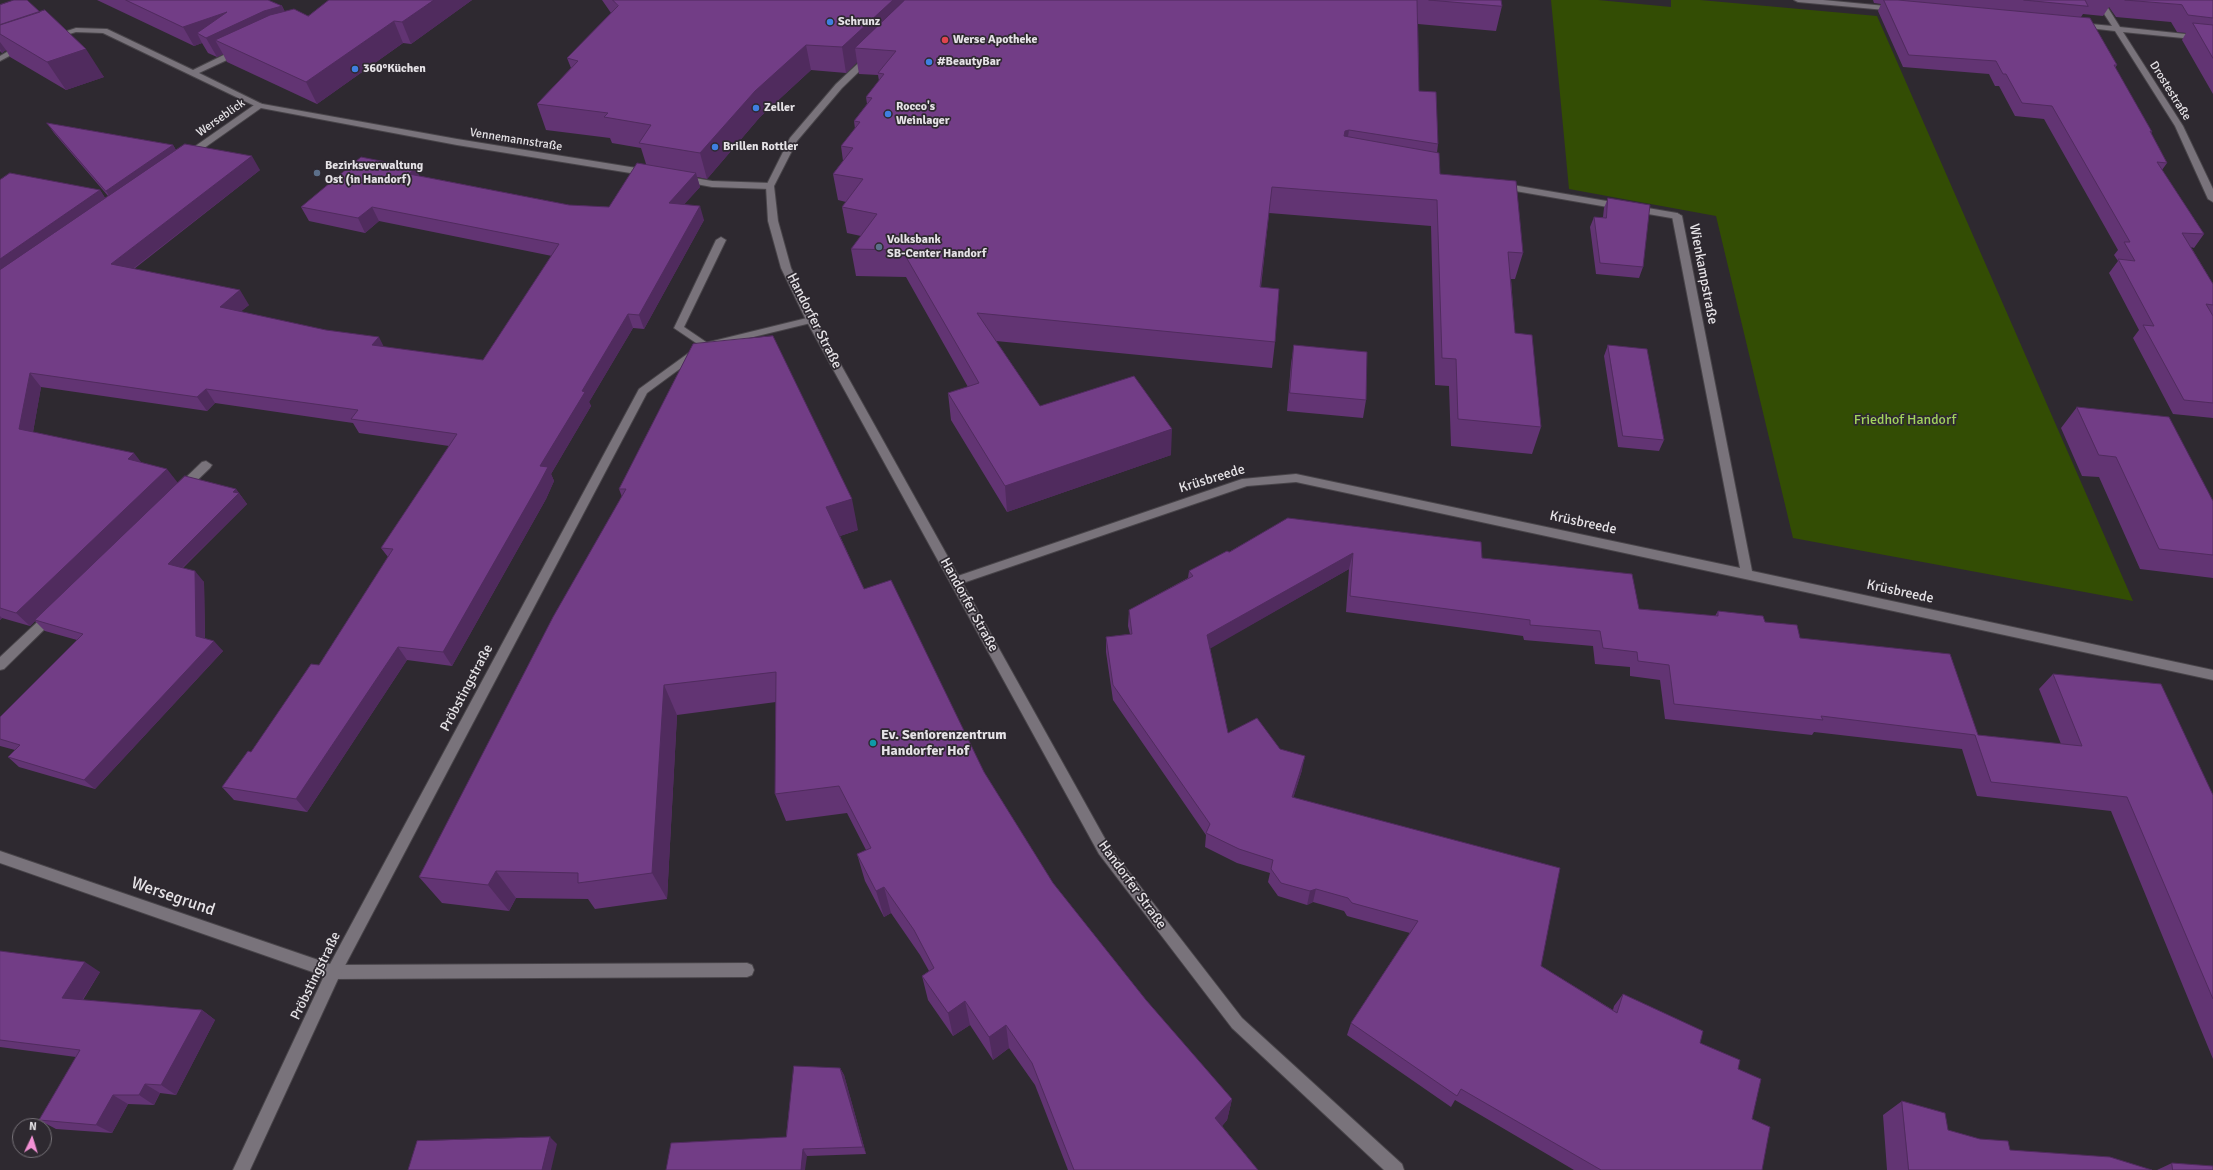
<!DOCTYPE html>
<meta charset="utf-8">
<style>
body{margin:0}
#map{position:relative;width:2213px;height:1170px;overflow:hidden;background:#2e2930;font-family:Signika,sans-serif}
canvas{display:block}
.north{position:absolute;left:12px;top:1118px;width:40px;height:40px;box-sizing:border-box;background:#2e2930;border:1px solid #777379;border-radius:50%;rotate:4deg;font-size:11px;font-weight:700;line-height:16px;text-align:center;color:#e5e2e6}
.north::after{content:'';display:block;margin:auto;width:14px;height:18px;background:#f391d5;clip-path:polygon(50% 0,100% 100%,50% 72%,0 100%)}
</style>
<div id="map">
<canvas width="2213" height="1170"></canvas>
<div class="north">N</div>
</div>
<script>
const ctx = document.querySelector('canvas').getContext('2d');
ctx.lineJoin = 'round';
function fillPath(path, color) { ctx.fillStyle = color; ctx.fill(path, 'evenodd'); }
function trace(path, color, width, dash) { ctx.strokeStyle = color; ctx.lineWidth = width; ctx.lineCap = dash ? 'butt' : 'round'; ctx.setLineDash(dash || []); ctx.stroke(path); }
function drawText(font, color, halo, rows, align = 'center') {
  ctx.font = font + ' Signika,sans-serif'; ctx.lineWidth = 3.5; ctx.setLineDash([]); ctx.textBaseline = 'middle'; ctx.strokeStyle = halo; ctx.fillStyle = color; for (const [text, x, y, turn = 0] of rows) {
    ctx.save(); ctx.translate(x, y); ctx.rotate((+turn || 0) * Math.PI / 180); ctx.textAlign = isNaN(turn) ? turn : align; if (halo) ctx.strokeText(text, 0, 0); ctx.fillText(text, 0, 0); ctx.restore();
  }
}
const green = new Path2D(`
 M 1551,0 L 1598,0 L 1671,7 L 1671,0 L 1700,0 L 1877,16 L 2133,601 L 1793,538 L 1716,216 L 1569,189 Z`);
const lane = new Path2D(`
 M 76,28 L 107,29 L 193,70 L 236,49 L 242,49 L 242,53 L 199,73 L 264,105 L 257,107 L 103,33 L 76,32 L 53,39 L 49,37 Z
 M 19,45 L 26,47 L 0,61 L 0,56 Z
 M 1501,183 L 1677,213 L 1682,216 L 1677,219 L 1498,188 L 1498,184 Z
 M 721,237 L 726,240 L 684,327 L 709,344 L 710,346 L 705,349 L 674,328 L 716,240 Z
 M 206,461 L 212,465 L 210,468 L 185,492 L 177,492 L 175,489 L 177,486 L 202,462 Z
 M 52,610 L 56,612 L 58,615 L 56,618 L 4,669 L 0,670 L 0,657 L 48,612 Z
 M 747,963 L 752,965 L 754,970 L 752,975 L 747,977 L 334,979 L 329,977 L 327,972 L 329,967 L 334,965 Z`);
const street = new Path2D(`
 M 1794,0 L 1823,0 L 1896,7 L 1900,9 L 1896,11 L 1798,2 Z
 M 2095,0 L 2103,0 L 2120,27 L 2213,37 L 2213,41 L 2123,32 L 2183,126 L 2213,189 L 2213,202 L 2208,199 L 2175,126 L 2115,31 L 2080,27 L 2076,25 L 2080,23 L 2112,26 Z
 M 257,103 L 457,139 L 649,170 L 653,173 L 649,176 L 457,145 L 261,108 L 190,158 L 184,158 L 184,154 Z
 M 683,176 L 712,181 L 770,183 L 774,186 L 770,189 L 712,187 L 680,181 L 679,179 Z
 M 1677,213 L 1682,216 L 1752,571 L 2213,670 L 2213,680 L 1296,482 L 1247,486 L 960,584 L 952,584 L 950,581 L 952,578 L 1242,479 L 1296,474 L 1740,568 L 1672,216 Z
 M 811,317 L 815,318 L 815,322 L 708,348 L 647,393 L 339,977 L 250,1170 L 233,1170 L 324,976 L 0,863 L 0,851 L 330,964 L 639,389 L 701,344 Z`);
const secondary = new Path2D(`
 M 867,55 L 874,57 L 842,88 L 797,141 L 774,186 L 778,221 L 791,268 L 816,320 L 1109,846 L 1242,1018 L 1402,1164 L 1404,1170 L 1384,1170 L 1232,1028 L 1099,854 L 806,320 L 781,268 L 768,221 L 766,186 L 790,138 L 836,84 Z`);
const wall = new Path2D(`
 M 97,0 L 268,0 L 282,6 L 285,12 L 308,16 L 472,0 L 411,44 L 403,43 L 317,104 L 227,62 L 223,54 L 217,57 L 208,53 L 202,43 L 194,46 Z
 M 602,0 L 1501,0 L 1502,6 L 1496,31 L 1418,24 L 1419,91 L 1438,144 L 1437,153 L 1440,174 L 1523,253 L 1515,279 L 1511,279 L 1515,333 L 1541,427 L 1532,454 L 1451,446 L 1449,386 L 1435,385 L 1431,226 L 1269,213 L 1261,287 L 1275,342 L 1272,368 L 996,341 L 1040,406 L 1171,455 L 1007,512 L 951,420 L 948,393 L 968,387 L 906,277 L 856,276 L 851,249 L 861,236 L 847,233 L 842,207 L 846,202 L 838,200 L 833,174 L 843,161 L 841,146 L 855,129 L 854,121 L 867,104 L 866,97 L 879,81 L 878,75 L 859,74 L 857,62 L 846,73 L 811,70 L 760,117 L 707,179 L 697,177 L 700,187 L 684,204 L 704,220 L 644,329 L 633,328 L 589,402 L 591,406 L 551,474 L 554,481 L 546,499 L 452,666 L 407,660 L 307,812 L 234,800 L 222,787 L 251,752 L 319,665 L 388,557 L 381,548 L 449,446 L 359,433 L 353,423 L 215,403 L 207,411 L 41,387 L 33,432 L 142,463 L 178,483 L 236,489 L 247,504 L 183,568 L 204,582 L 205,638 L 223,651 L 95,789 L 19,767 L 8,757 L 15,750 L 0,746 L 0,717 L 77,640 L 45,631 L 35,621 L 30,626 L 2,618 L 0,620 L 0,180 L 100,190 L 105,198 L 108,196 L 54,133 L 47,123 L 173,145 L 176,150 L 260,170 L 134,269 L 249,305 L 240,312 L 384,347 L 483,360 L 552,256 L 379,221 L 365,233 L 309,221 L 301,207 L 420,176 L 569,205 L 609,207 L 646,164 L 641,148 L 612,143 L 610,138 L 546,130 L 537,104 L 571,68 L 567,58 L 611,13 Z
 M 1873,0 L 2213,0 L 2213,94 L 2182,40 L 2186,33 L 2177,32 L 2171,22 L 2116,17 L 2109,7 L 2103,16 L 2083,14 L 2081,17 L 2117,65 L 2115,68 L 2152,132 L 2151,133 L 2167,163 L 2162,170 L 2204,234 L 2194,248 L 2191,247 L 2213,284 L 2213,418 L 2173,414 L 2133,338 L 2139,330 L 2109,273 L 2118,261 L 2114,255 L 2118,250 L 2044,119 L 2015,116 L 1999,86 L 1995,86 L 1989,74 L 1903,67 L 1878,11 L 1881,4 L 1874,3 Z
 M 0,5 L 40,12 L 104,77 L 66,90 L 10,57 L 6,50 L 2,53 L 0,51 Z
 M 1608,198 L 1643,267 L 1639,278 L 1596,274 L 1590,227 L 1594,217 L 1603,217 L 1604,208 Z
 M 693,344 L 858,530 L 840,536 L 864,589 L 984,772 L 1053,883 L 1146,1000 L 1232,1099 L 1227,1120 L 1222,1126 L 1258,1170 L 1068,1170 L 1035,1085 L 1009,1048 L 993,1060 L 970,1025 L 953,1036 L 928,1000 L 922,976 L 929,971 L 920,955 L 891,913 L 884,917 L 865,881 L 857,854 L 866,850 L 847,813 L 786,821 L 775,794 L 776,702 L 677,715 L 667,899 L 595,909 L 588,899 L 516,898 L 509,911 L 442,903 L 419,877 L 622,497 L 619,489 Z
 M 1294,345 L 1366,400 L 1363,418 L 1287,411 L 1291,364 Z
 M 1608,345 L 1664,440 L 1659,451 L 1618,447 L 1604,356 Z
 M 2077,407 L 2213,501 L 2213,578 L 2140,569 L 2099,477 L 2082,476 L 2061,428 Z
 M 1229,552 L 1482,558 L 1639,609 L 1715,616 L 1718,611 L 1765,622 L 1800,638 L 1978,735 L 2061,744 L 2039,689 L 2053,674 L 2213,795 L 2213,1059 L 2111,811 L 1977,796 L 1962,749 L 1814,732 L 1812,735 L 1665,719 L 1660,680 L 1630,676 L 1630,667 L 1595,664 L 1593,646 L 1524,640 L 1523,636 L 1346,612 L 1349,569 L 1210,648 L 1228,733 L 1280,749 L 1302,770 L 1293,798 L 1541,966 L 1613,1010 L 1614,1006 L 1623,994 L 1700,1043 L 1738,1069 L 1752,1119 L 1762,1170 L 1574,1170 L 1455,1100 L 1451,1107 L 1347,1035 L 1351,1023 L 1410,933 L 1347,916 L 1344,911 L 1313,902 L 1307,905 L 1278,896 L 1268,882 L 1270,873 L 1237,863 L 1205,847 L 1206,835 L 1113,700 L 1106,652 L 1106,637 L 1130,634 L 1128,626 L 1129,610 L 1188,578 L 1189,571 Z
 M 0,951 L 100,972 L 83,1000 L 202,1010 L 215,1020 L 176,1095 L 160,1093 L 154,1105 L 128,1104 L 112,1133 L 56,1129 L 39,1120 L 76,1057 L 0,1047 Z
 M 840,1068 L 844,1075 L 866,1154 L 807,1156 L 786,1137 Z
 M 1902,1101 L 1948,1130 L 2010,1150 L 2152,1170 L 1887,1170 L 1883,1115 Z
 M 2172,1163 L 2213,1170 L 2157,1170 Z`);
const shadedWall = new Path2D(`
 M 434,0 L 472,0 L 411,44 L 402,22 Z
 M 893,0 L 923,0 L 855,48 L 857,62 L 846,73 L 842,47 Z
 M 282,6 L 292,25 L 215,40 L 223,54 L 217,57 L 206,38 L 197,33 L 202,43 L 194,46 L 183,27 L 227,12 L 264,11 Z
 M 394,21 L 403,43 L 317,104 L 306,82 Z
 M 0,42 L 6,50 L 2,53 L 0,49 Z
 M 806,45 L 811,70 L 760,117 L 707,179 L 700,153 L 755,91 Z
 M 86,49 L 104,77 L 66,90 L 47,62 Z
 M 1349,130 L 1345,156 L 1341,157 L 1345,131 Z
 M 173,145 L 179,156 L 113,202 L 106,191 Z
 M 252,156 L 260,170 L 121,278 L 111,264 Z
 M 416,168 L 422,182 L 409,174 Z
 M 696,173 L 700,187 L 673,217 L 669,203 Z
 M 100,190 L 109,204 L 0,281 L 0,259 Z
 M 700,206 L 704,220 L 644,329 L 639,315 Z
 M 372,207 L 379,221 L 365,233 L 358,218 Z
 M 240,290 L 249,305 L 229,321 L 220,307 Z
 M 628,314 L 633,328 L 589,402 L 591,406 L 551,474 L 554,481 L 546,499 L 452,666 L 443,652 L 540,466 L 582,391 Z
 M 379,337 L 386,351 L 372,345 Z
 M 30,373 L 41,387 L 31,443 L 19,429 Z
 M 206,389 L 215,403 L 207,411 L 197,397 Z
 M 1172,429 L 1171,455 L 1007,512 L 1005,486 Z
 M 134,453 L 145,467 L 128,459 Z
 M 167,469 L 178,483 L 30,626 L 16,613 Z
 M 236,489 L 247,504 L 176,574 L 168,564 Z
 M 852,499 L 858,530 L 834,538 L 826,507 Z
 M 1353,553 L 1349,569 L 1206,651 L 1207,635 Z
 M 195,571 L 204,582 L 205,646 L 196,636 Z
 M 0,616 L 2,618 L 0,620 Z
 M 214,641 L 223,651 L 95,789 L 84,780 Z
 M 398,647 L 407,660 L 307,812 L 296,799 Z
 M 664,685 L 677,715 L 667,899 L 652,873 Z
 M 1305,756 L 1302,770 L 1289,812 L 1292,797 Z
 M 496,871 L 516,898 L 509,911 L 488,885 Z
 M 884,887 L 891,913 L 884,917 L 876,891 Z
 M 1316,889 L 1313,902 L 1307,905 L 1310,891 Z
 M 85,962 L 100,972 L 77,1008 L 62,998 Z
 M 965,1001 L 970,1025 L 953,1036 L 948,1013 Z
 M 202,1010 L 215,1020 L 176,1095 L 161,1085 Z
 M 1006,1025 L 1009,1048 L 993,1060 L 989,1037 Z
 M 840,1068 L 844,1075 L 866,1154 L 863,1147 Z
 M 145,1084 L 160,1093 L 154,1105 L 139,1095 Z
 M 113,1095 L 128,1104 L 112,1133 L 96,1125 Z
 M 1232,1099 L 1227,1120 L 1211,1139 L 1215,1118 Z
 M 550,1137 L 557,1144 L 551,1170 L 542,1170 Z
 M 803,1149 L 807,1156 L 805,1170 L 801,1170 Z`);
const building = new Path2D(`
 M 14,0 L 27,0 L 40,12 L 0,25 L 0,5 Z
 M 126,0 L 268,0 L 282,6 L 264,11 L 206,38 L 197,33 L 227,12 L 183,27 Z
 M 329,0 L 434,0 L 402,22 L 394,21 L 306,82 L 215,40 L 270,15 L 294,9 L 308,16 Z
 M 613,0 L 893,0 L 842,47 L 806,45 L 755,91 L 700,153 L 639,143 L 651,125 L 604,117 L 608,113 L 537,104 L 578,61 L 567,58 L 618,6 Z
 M 905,0 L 1417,0 L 1419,91 L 1436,92 L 1438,144 L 1349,130 L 1345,131 L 1344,136 L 1439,153 L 1440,174 L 1516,181 L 1523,253 L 1508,252 L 1515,333 L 1532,335 L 1541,427 L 1458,419 L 1456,359 L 1442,358 L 1437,200 L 1272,187 L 1260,287 L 1279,289 L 1275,342 L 977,313 L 1040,406 L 1134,376 L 1172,429 L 1005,486 L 948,393 L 979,383 L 902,250 L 851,249 L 877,214 L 842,207 L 863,179 L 833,174 L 853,148 L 841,146 L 860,122 L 854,121 L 872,98 L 866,97 L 884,74 L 878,73 L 896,51 L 855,48 Z
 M 1429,0 L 1501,0 L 1502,6 Z
 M 1884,0 L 1898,0 L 2090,18 L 2117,65 L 2114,65 L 2152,132 L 2150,131 L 2167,163 L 2157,162 L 2204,234 L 2182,233 L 2213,284 L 2213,305 L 2206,304 L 2213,316 L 2213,403 L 2184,400 L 2143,325 L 2154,326 L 2118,259 L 2135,261 L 2124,242 L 2130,242 L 2052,106 L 2022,103 L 2006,74 L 2003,74 L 1996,61 L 1909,55 Z
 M 2024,0 L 2085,0 L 2088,6 Z
 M 2125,0 L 2213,0 L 2213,18 L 2188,15 L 2182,5 Z
 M 45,10 L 86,49 L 47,62 L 0,34 L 0,25 Z
 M 2193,23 L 2213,25 L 2213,58 Z
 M 47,123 L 173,145 L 106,191 Z
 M 185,144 L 252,156 L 111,264 L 240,290 L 220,307 L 326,330 L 379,337 L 372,345 L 483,360 L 559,244 L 372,207 L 358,218 L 301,207 L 361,157 L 416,168 L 409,174 L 569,205 L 609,207 L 637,163 L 696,173 L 669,203 L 700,206 L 639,315 L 628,314 L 582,391 L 585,392 L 540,466 L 548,467 L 539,484 L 443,652 L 398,647 L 296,799 L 222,787 L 248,751 L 251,752 L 311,664 L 319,665 L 393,549 L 381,548 L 457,434 L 351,419 L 358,410 L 206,389 L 197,397 L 30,373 L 19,429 L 134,453 L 128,459 L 167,469 L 16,613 L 0,608 L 0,270 Z
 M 10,173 L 100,190 L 0,259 L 0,180 Z
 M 1608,198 L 1650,205 L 1643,267 L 1600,263 L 1594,217 L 1606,218 Z
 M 773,336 L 852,499 L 826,507 L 864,589 L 891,580 L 984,772 L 1053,883 L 1146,1000 L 1232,1099 L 1215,1118 L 1258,1170 L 1074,1170 L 1032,1063 L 1006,1025 L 989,1037 L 965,1001 L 948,1013 L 922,976 L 934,968 L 914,930 L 884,887 L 876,891 L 857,854 L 871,848 L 839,786 L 775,794 L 776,672 L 664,685 L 652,873 L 578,883 L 578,873 L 496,871 L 488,885 L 419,877 L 553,617 L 626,489 L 619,489 L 693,344 Z
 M 1294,345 L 1367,352 L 1366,400 L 1290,393 Z
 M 1608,345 L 1647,349 L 1664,440 L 1623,436 Z
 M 2077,407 L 2169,417 L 2213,501 L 2213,555 L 2159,549 L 2116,457 L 2099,455 Z
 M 185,476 L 236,489 L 233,492 L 239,493 L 168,564 L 195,571 L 196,636 L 214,641 L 84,780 L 8,757 L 20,745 L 0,739 L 0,717 L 83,634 L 35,620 Z
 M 1288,518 L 1481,542 L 1482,558 L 1632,574 L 1639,609 L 1718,616 L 1718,611 L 1763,616 L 1765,622 L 1797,625 L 1800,638 L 1950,654 L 1978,735 L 2082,746 L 2053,674 L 2161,684 L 2213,795 L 2213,999 L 2127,797 L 1991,782 L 1975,735 L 1821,716 L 1823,720 L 1674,704 L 1669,665 L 1638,661 L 1637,652 L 1603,648 L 1600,631 L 1530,625 L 1530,620 L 1350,596 L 1353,553 L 1207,635 L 1228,733 L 1257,718 L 1280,749 L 1305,756 L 1292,797 L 1560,868 L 1541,966 L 1617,1013 L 1623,994 L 1703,1031 L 1700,1043 L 1740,1060 L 1738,1069 L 1761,1079 L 1752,1119 L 1770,1127 L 1762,1170 L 1601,1170 L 1461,1089 L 1457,1096 L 1351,1023 L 1418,921 L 1352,903 L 1348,898 L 1316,889 L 1310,891 L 1281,883 L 1271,869 L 1273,860 L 1239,849 L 1206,833 L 1210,824 L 1113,685 L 1106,637 L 1132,634 L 1129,610 L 1193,576 L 1189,571 L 1227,551 L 1229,552 Z
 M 0,951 L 85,962 L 62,998 L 202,1010 L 161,1085 L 145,1084 L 139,1095 L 113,1095 L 96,1125 L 39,1120 L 80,1050 L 0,1040 Z
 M 794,1066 L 840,1068 L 863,1147 L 803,1149 L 801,1170 L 666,1170 L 671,1143 L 786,1137 Z
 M 1902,1101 L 1945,1113 L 1948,1130 L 1980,1139 L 2008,1141 L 2010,1150 L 2110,1157 L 2152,1170 L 1909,1170 Z
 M 550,1137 L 542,1170 L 408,1170 L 417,1141 Z
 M 2172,1163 L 2213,1166 L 2213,1170 L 2173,1170 Z`);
const markers = [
 [830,22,4,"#3f7fe0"],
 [945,40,4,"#e0444e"],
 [929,62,4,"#3f7fe0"],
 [355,69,4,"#3f7fe0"],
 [756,108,4,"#3f7fe0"],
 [888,114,4,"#3f7fe0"],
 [715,147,4,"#3f7fe0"],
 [317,173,4,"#5c6f8a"],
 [879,247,4,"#5c6f8a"],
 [873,743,4,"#0f9aa8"]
];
const farPoinames = [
 ["Schrunz",838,22],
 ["Werse Apotheke",953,40],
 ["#BeautyBar",937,62],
 ["360°Küchen",363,69],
 ["Rocco's",896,107],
 ["Weinlager",896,121],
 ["Zeller",764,108],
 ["Brillen Rottler",723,147],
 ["Bezirksverwaltung",325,166],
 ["Ost (in Handorf)",325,180],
 ["Volksbank",887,240],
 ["SB-Center Handorf",887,254]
];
const farStreetnames = [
 ["Drostestraße",2170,91,58],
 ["Werseblick",221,118,-35],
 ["Vennemannstraße",516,140,9]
];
const streetNames = [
 ["Wienkampstraße",1703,274,79],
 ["Handorfer Straße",814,321,63],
 ["Krüsbreede",1212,479,-17],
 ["Krüsbreede",1583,523,12],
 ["Krüsbreede",1900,592,12],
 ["Handorfer Straße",969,605,61],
 ["Pröbstingstraße",467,688,-62],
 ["Handorfer Straße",1132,885,54],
 ["Pröbstingstraße",316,976,-64]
];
const parkNames = [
 ["Friedhof Handorf",1905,420]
];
const poiNames = [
 ["Ev. Seniorenzentrum",881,735],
 ["Handorfer Hof",881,751]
];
const nearStreetnames = [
 ["Wersegrund",173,897,19]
];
fillPath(green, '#334d04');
trace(lane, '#484449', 2);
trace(street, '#484449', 2);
trace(secondary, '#484449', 2);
fillPath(lane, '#79737b');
fillPath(street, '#79737b');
fillPath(secondary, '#79737b');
fillPath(wall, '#623473');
fillPath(shadedWall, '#502b5e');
fillPath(building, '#723d86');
trace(building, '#502b5e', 1);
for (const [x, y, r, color] of markers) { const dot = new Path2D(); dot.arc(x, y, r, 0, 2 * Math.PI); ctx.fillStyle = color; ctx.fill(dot); trace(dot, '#2e2930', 1.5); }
drawText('bold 12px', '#e5e2e6', '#2e2930', farPoinames, 'left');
drawText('12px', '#e5e2e6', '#2e2930', farStreetnames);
drawText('14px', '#e5e2e6', '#2e2930', streetNames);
drawText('14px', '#a2d35d', '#2e2930', parkNames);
drawText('bold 14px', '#e5e2e6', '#2e2930', poiNames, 'left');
drawText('17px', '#e5e2e6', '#2e2930', nearStreetnames);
</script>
